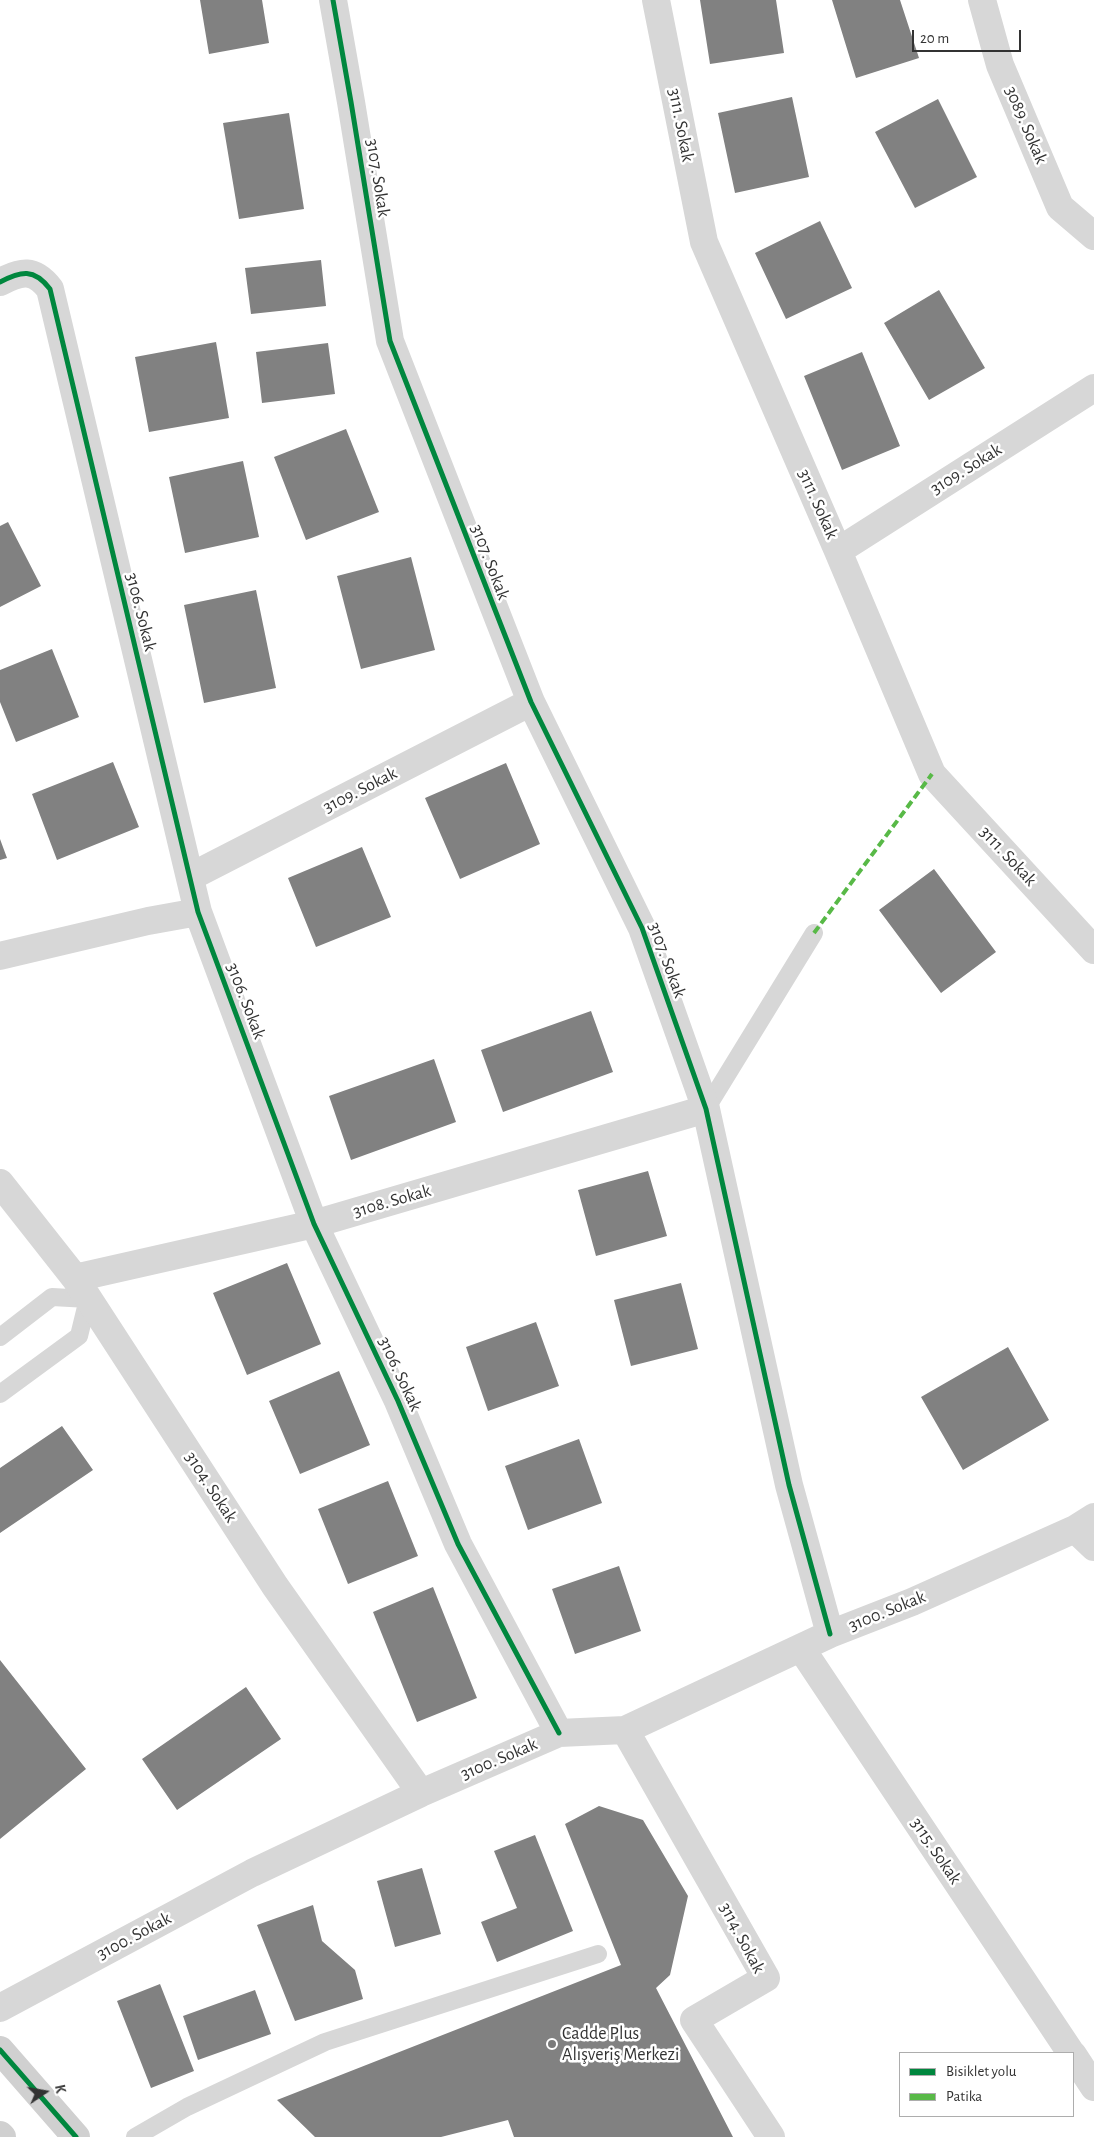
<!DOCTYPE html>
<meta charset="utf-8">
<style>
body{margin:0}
#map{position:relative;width:1094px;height:2137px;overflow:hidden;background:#fff;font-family:"Alegreya Sans",sans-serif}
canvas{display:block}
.legend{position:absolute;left:899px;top:2052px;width:175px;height:65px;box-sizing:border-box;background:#fff;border:1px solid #adadad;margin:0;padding:6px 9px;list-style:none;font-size:15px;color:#333}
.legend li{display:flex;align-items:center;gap:10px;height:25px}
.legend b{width:25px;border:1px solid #adadad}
.north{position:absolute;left:20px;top:2067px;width:50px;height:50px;-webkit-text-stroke:4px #fff;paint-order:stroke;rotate:78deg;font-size:14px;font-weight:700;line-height:20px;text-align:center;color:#333}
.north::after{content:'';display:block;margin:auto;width:18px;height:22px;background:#333;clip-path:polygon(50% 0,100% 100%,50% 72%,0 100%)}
.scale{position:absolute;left:912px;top:30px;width:109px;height:22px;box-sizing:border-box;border:2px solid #333;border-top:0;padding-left:6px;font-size:15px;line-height:18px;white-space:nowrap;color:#333;-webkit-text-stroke:4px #fff;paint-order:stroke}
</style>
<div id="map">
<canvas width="1094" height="2137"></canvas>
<ul class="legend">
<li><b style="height:6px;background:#00873e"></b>Bisiklet yolu</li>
<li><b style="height:6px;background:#58b947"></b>Patika</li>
</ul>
<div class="north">K</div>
<div class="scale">20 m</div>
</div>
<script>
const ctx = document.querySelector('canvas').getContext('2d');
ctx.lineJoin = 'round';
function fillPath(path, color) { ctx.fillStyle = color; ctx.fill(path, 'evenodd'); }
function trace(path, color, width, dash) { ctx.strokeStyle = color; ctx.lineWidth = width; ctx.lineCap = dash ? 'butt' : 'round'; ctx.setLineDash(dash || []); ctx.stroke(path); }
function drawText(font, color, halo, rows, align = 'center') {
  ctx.font = font + ' "Alegreya Sans",sans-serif'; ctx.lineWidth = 5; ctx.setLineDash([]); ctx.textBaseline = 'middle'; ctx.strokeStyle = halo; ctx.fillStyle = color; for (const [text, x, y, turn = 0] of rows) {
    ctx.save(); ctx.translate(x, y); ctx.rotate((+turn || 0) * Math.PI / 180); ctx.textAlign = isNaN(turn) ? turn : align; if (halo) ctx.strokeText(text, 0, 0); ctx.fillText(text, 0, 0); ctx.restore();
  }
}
const building = new Path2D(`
 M 200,0 L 262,0 L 269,43 L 209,54 Z
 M 700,0 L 776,0 L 784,53 L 710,64 Z
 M 832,0 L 900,0 L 919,58 L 856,78 Z
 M 792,97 L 809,177 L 735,193 L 718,113 Z
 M 938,99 L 977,177 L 915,208 L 875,132 Z
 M 289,113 L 304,209 L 239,219 L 223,123 Z
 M 820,221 L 852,288 L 786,319 L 755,253 Z
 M 321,260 L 326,306 L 251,314 L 245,268 Z
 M 939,290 L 985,368 L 929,400 L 884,323 Z
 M 216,342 L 229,418 L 149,432 L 135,357 Z
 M 328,343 L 335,394 L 262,403 L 256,352 Z
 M 862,352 L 900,446 L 842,470 L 804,376 Z
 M 346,429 L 379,512 L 306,540 L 274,457 Z
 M 243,461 L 259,537 L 185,553 L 169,477 Z
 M 8,522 L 41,586 L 0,607 L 0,526 Z
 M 411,557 L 435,650 L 361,669 L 337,576 Z
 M 256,590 L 276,688 L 204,703 L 184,605 Z
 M 52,649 L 79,717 L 16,742 L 0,702 L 0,670 Z
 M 113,762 L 139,827 L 57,860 L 32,794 Z
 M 506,763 L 540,844 L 460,879 L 425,798 Z
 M 0,839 L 7,858 L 0,860 Z
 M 362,847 L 391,917 L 316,947 L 288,878 Z
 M 934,869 L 996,952 L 941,993 L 879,910 Z
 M 591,1011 L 613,1072 L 503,1112 L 481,1050 Z
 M 434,1059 L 456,1122 L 351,1160 L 329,1096 Z
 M 648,1171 L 667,1236 L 596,1256 L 578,1190 Z
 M 287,1263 L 321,1344 L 247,1375 L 213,1293 Z
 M 681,1283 L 698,1349 L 631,1366 L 614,1300 Z
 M 536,1322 L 559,1386 L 488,1411 L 466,1347 Z
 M 1008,1347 L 1049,1420 L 963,1470 L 921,1397 Z
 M 339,1371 L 370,1445 L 300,1474 L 269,1401 Z
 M 62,1426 L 93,1470 L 0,1533 L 0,1468 Z
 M 579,1439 L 602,1503 L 528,1530 L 505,1466 Z
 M 388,1481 L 418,1556 L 348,1584 L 318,1509 Z
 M 619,1566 L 641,1631 L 575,1654 L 552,1589 Z
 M 433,1587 L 477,1698 L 417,1722 L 373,1612 Z
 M 0,1660 L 86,1769 L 0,1839 Z
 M 246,1687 L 281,1739 L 177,1810 L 142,1759 Z
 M 599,1806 L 643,1820 L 688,1896 L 670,1975 L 656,1988 L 733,2137 L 514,2137 L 508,2120 L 441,2137 L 315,2137 L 277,2100 L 621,1965 L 565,1824 Z
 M 535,1835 L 573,1931 L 497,1962 L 481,1922 L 517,1908 L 494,1851 Z
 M 422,1868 L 441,1934 L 395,1947 L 377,1881 Z
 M 313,1905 L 322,1941 L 355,1970 L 363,1999 L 295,2021 L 257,1925 Z
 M 160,1984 L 194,2071 L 151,2088 L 117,2001 Z
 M 255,1990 L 271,2034 L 198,2060 L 183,2016 Z`);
const service = new Path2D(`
 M 706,1109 L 814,933
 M 0,1337 L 52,1297 L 88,1299 L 79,1336 L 0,1394
 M 135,2137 L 187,2107 L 325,2042 L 598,1954`);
const minor = new Path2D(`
 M 333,0 L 351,102 L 390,341 L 531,702 L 642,928 L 706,1109 L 789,1485 L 830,1634
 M 656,0 L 704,242 L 838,551 L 932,774 L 1094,950
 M 982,0 L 1000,65 L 1060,207 L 1094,236
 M 0,282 C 21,271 34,268 50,289 L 198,912 L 314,1224 L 398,1401 L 458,1544 L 559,1733
 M 838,551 L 1094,388
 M 190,877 L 531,702
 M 0,956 L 148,921 L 198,912
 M 0,1183 L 75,1278 L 275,1586 L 421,1793
 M 75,1278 L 314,1224 L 706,1109
 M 1075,1529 L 1094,1547
 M 801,1648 L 1071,2053
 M 625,1730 L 766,1978 L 694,2020 L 771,2137
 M 0,2008 L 252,1873 L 421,1793 L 559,1733 L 625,1730 L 830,1634 L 912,1602 L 1075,1529 L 1094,1517
 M 1073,2055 L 1094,2087`);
const secondary = new Path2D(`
 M 0,2050 L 76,2137
 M 0,2135 L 2,2137`);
const quiet = new Path2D(`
 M 814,933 L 932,774`);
const cycleway = new Path2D(`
 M 333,0 L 351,102 L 390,341 L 531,702 L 642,928 L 706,1109 L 789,1485 L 830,1634
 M 0,282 C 21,271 34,268 50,289 L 198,912 L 314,1224 L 398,1401 L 458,1544 L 559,1733
 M 0,2050 L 76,2137`);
const markers = [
 [552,2044,5,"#7a7a7a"]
];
const streetNames = [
 ["3111. Sokak",681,125,79],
 ["3089. Sokak",1026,125,67],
 ["3107. Sokak",378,178,81],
 ["3109. Sokak",966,469,-32],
 ["3111. Sokak",818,504,66],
 ["3107. Sokak",490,562,69],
 ["3106. Sokak",141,612,76],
 ["3109. Sokak",360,790,-27],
 ["3111. Sokak",1008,856,47],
 ["3107. Sokak",667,960,70],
 ["3106. Sokak",246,1001,69],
 ["3108. Sokak",392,1201,-16],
 ["3106. Sokak",400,1374,65],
 ["3104. Sokak",211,1487,57],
 ["3100. Sokak",887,1611,-22],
 ["3100. Sokak",499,1759,-23],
 ["3115. Sokak",936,1851,56],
 ["3100. Sokak",134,1936,-28],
 ["3114. Sokak",742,1938,62]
];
const poiNames = [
 ["Cadde Plus",562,2034],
 ["Alışveriş Merkezi",562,2055]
];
fillPath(building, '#818181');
trace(service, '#d7d7d7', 18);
trace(minor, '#d7d7d7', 28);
trace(secondary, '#d0d0d0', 28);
trace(quiet, '#58b947', 4, [8, 4]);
trace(cycleway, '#00873e', 5);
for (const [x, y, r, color] of markers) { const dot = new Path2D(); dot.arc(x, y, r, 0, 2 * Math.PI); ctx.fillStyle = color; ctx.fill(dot); trace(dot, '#fff', 2); }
drawText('18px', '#333', '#fff', streetNames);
drawText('18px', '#333', '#fff', poiNames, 'left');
</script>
